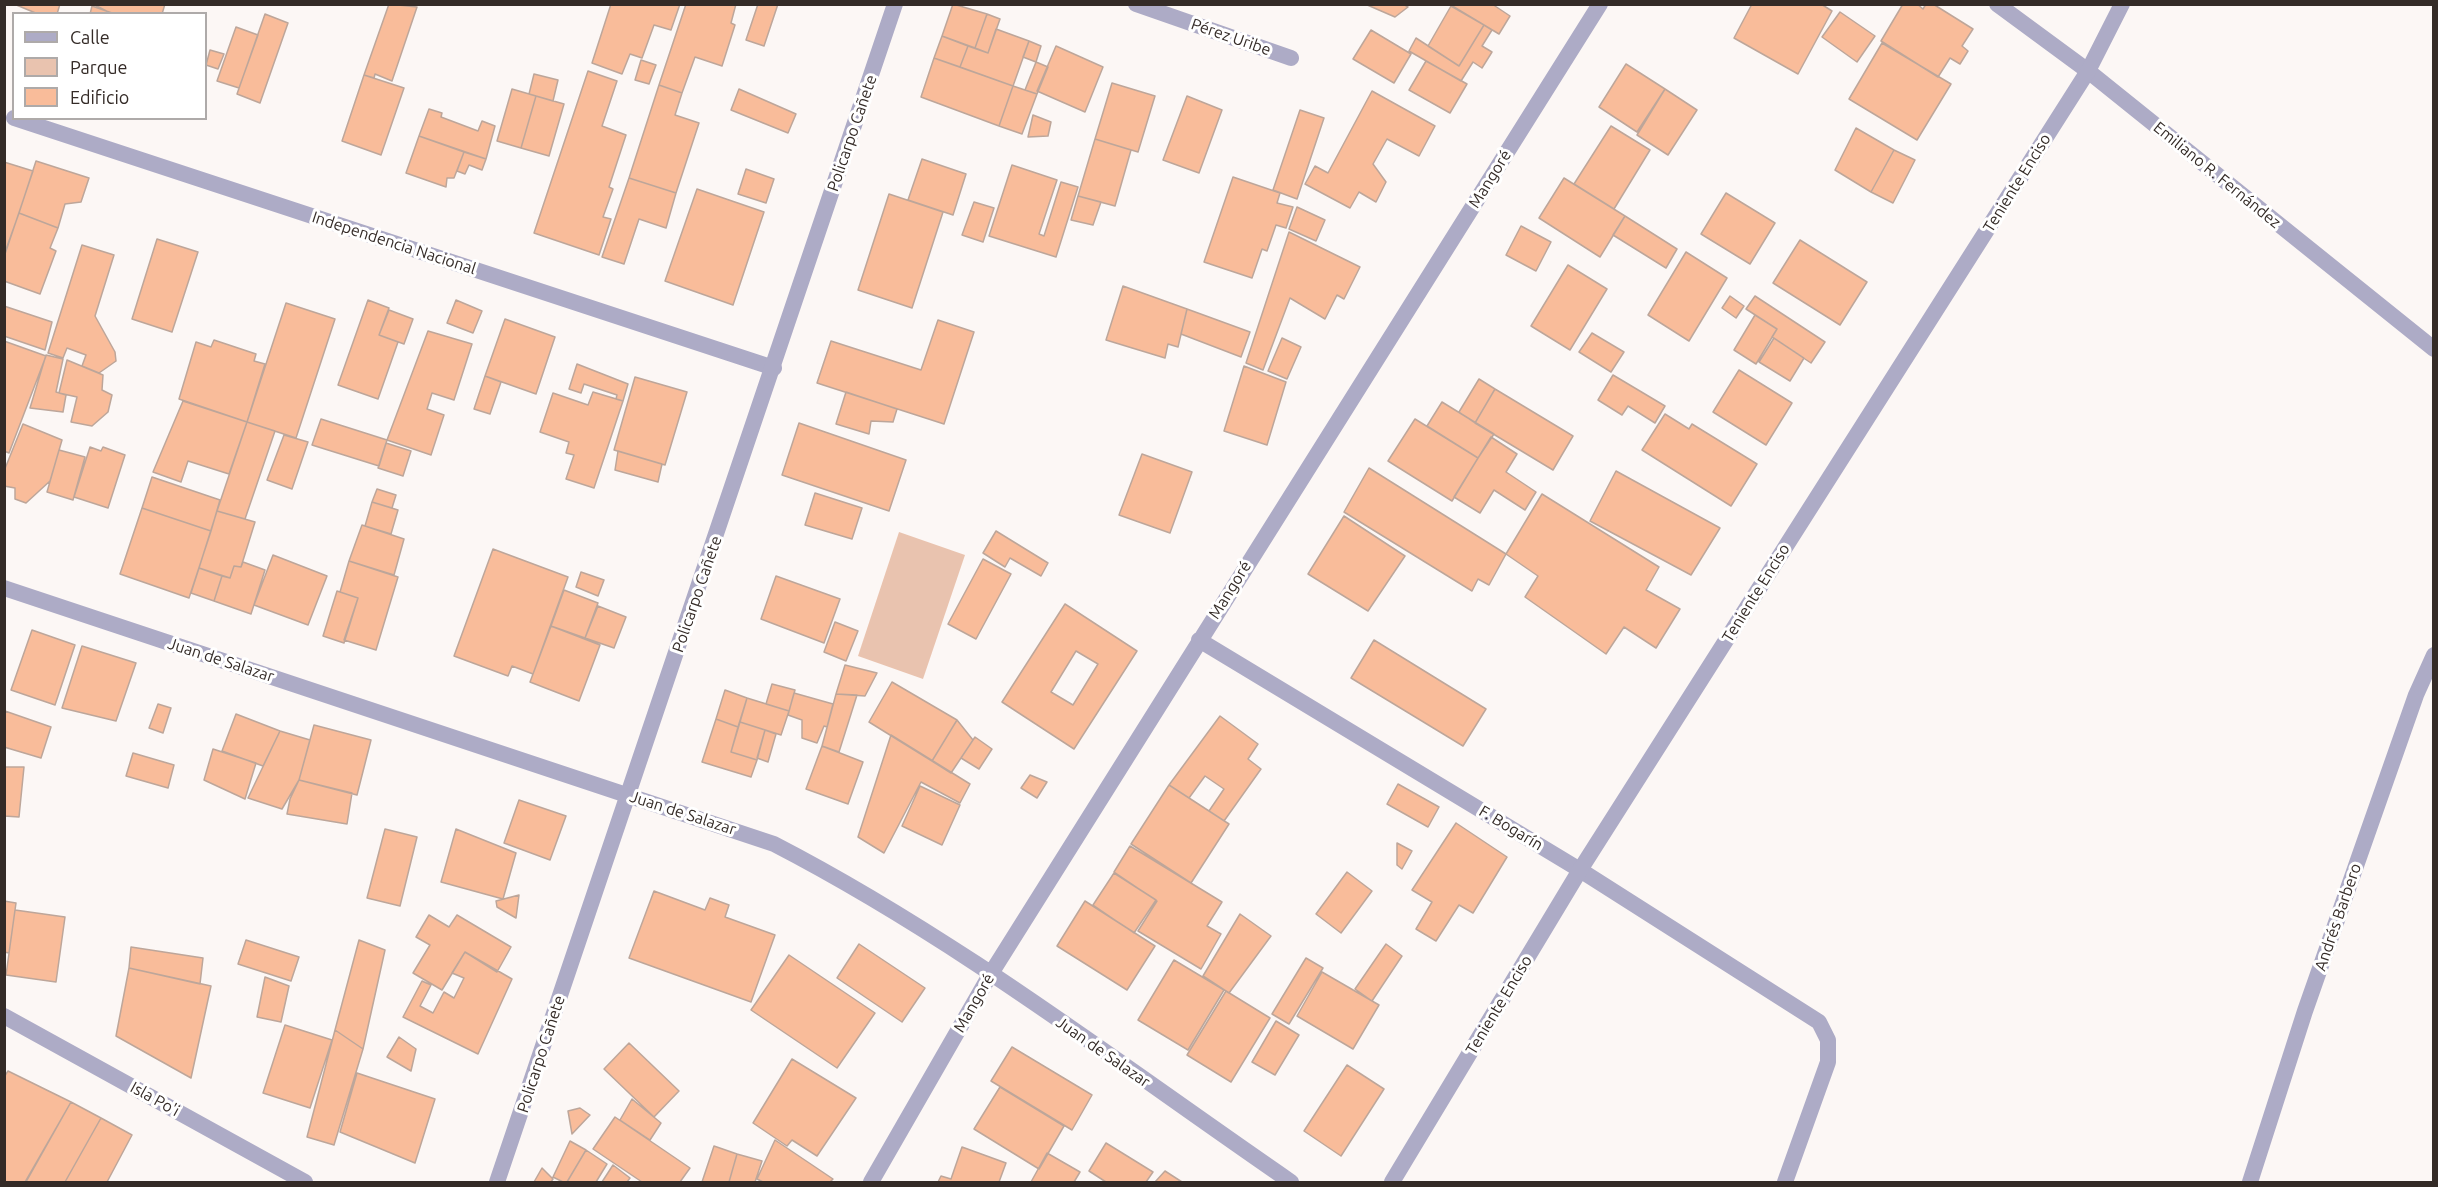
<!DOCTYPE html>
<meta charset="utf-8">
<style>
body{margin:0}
#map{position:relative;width:2438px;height:1187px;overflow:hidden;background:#fcf7f5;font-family:Ubuntu,sans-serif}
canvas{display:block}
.frame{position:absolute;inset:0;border:6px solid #342b27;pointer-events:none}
.legend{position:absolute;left:12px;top:12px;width:195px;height:108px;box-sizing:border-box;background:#fff;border:2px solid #aeaaa9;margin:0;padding:8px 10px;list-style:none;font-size:18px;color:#342b27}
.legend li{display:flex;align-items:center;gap:12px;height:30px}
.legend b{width:30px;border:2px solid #aeaaa9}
</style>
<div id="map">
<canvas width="2438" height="1187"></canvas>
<div class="frame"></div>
<ul class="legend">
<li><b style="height:8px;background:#adabc6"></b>Calle</li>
<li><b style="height:16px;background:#e9c3af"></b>Parque</li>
<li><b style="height:16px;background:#f9bc9a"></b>Edificio</li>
</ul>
</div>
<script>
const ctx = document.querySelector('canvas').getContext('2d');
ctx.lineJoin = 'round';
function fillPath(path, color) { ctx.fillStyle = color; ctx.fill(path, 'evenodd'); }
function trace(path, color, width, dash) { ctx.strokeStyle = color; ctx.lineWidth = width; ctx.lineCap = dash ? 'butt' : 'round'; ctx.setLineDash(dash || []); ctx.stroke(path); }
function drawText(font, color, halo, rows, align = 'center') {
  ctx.font = font + ' Ubuntu,sans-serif'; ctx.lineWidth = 6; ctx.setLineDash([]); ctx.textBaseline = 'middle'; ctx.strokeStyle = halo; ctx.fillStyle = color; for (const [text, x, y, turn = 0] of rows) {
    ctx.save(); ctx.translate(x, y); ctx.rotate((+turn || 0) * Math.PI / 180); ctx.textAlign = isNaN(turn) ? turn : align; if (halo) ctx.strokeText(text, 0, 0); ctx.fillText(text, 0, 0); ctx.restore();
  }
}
const green = new Path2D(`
 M 899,532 L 965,555 L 923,679 L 858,656 Z`);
const building = new Path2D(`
 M 14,4 L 60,4 L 57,14 L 38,14 Z
 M 93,4 L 165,4 L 162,14 L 112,14 Z
 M 389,4 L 417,7 L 392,81 L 375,74 L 374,78 L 364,75 Z
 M 611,4 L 680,4 L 671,30 L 654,25 L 642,58 L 630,54 L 622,74 L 592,63 Z
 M 686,4 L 736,4 L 731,23 L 735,25 L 722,66 L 695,57 L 682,93 L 659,85 Z
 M 758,4 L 778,4 L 764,46 L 746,40 Z
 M 953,4 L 987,14 L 975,48 L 942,36 Z
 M 1365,4 L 1403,4 L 1408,7 L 1395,17 Z
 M 1449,4 L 1492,4 L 1510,16 L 1499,34 Z
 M 1752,4 L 1821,4 L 1832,11 L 1798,74 L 1734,38 Z
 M 1903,4 L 1917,4 L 1923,9 L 1926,4 L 1933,4 L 1973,29 L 1962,46 L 1968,51 L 1960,64 L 1950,58 L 1938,77 L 1881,41 Z
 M 92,6 L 112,13 L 112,14 L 90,14 Z
 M 1451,6 L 1484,25 L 1459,66 L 1428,46 Z
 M 1840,12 L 1875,36 L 1857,62 L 1822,37 Z
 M 265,14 L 288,23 L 260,103 L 237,94 Z
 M 987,14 L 1000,19 L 988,53 L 975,48 Z
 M 1484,25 L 1492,30 L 1482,46 L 1492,52 L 1482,68 L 1473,62 L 1461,81 L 1409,51 L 1416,38 L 1459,66 Z
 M 236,27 L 258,35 L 239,88 L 217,81 Z
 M 996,29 L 1029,41 L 1013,86 L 960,67 L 968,46 L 988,53 Z
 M 1371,30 L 1411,54 L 1394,83 L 1353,59 Z
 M 942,36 L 968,46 L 960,67 L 934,58 Z
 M 1029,41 L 1041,46 L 1036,62 L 1023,57 Z
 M 1882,43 L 1951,84 L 1917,140 L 1849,99 Z
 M 1056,46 L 1103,67 L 1085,112 L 1037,91 Z
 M 210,50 L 224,54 L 218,69 L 206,65 Z
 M 934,58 L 1013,86 L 999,126 L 921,97 Z
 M 641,60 L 656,65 L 649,84 L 635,80 Z
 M 1426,61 L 1467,84 L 1450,113 L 1409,90 Z
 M 1036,62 L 1048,67 L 1037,94 L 1025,90 Z
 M 1626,64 L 1665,89 L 1637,132 L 1599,107 Z
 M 588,71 L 617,81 L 602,126 L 626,135 L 609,187 L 613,189 L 603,217 L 611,219 L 599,255 L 534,233 Z
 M 534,74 L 558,80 L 553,101 L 529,94 Z
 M 364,75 L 404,88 L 381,155 L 342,141 Z
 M 1112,83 L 1155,96 L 1138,152 L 1095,139 Z
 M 659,85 L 682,93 L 675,115 L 699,123 L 676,193 L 629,178 Z
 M 1013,86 L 1037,94 L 1022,134 L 999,126 Z
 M 512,89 L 536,96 L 521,148 L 497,141 Z
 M 739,89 L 796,114 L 788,133 L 731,110 Z
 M 1665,89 L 1697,110 L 1668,155 L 1637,135 Z
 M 1372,91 L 1435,126 L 1419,156 L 1387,139 L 1373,164 L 1386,182 L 1376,202 L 1359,192 L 1350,208 L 1305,184 L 1315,166 L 1328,173 Z
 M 536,96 L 564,104 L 549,156 L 521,148 Z
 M 1187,96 L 1222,110 L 1199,173 L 1163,160 Z
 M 429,109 L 442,113 L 441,117 L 478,131 L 482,121 L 495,126 L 486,159 L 419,136 Z
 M 1300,110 L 1324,118 L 1297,199 L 1273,190 Z
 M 1033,115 L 1051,122 L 1048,136 L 1028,137 Z
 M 1611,126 L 1650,150 L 1614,209 L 1574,184 Z
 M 1856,128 L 1894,150 L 1871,192 L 1835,170 Z
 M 419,136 L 464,152 L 454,178 L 447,178 L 446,187 L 406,173 Z
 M 1095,139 L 1131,150 L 1115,206 L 1078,196 Z
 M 1894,150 L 1915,160 L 1893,203 L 1871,192 Z
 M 464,152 L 486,159 L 482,170 L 469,165 L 465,174 L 457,171 Z
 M 922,159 L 966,174 L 953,215 L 908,200 Z
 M 36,161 L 89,178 L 81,202 L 65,204 L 58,228 L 19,213 Z
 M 4,162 L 33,171 L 5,254 L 4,254 Z
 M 1012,165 L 1057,180 L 1039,234 L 1044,236 L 1061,182 L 1078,187 L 1056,257 L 989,236 Z
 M 746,169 L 774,179 L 766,203 L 738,194 Z
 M 1233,177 L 1280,193 L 1277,203 L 1293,207 L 1286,228 L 1276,225 L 1267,251 L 1262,249 L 1252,278 L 1204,262 Z
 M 629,178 L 676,193 L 666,228 L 639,219 L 624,264 L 602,257 Z
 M 1564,178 L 1625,216 L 1600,257 L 1539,218 Z
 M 697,189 L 764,212 L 733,305 L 665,281 Z
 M 1726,193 L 1775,223 L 1750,264 L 1701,234 Z
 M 889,194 L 943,212 L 912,308 L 858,290 Z
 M 1078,196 L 1101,202 L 1093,225 L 1071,220 Z
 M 974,202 L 994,208 L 983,242 L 962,235 Z
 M 1297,207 L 1325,220 L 1316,241 L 1289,229 Z
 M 19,213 L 58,228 L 50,248 L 56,251 L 40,294 L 4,281 L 4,255 Z
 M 1625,216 L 1677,249 L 1666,268 L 1613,235 Z
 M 1521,226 L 1551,242 L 1536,271 L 1506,255 Z
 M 1289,232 L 1360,267 L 1344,299 L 1337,295 L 1325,319 L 1290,298 L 1263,370 L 1246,363 Z
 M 157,239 L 198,252 L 172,332 L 132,319 Z
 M 1800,240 L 1867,282 L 1840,325 L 1773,283 Z
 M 82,245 L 114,255 L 95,316 L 115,352 L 116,361 L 99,373 L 82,366 L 86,355 L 67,348 L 63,358 L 48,353 Z
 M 1686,252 L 1727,278 L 1689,341 L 1648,315 Z
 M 1568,265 L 1607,289 L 1570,350 L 1531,326 Z
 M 1123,286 L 1187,309 L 1178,347 L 1168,344 L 1165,358 L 1106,340 Z
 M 1730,296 L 1744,306 L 1736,318 L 1722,308 Z
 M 1755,296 L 1825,342 L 1811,363 L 1772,337 L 1777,329 L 1746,309 Z
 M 368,300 L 389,308 L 379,335 L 398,342 L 378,399 L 338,385 Z
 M 456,300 L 482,311 L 473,333 L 447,323 Z
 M 286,303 L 335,319 L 296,438 L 247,422 Z
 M 4,306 L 52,322 L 45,350 L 4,336 Z
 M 1187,309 L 1250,332 L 1241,357 L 1181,334 Z
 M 389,310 L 413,319 L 404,344 L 379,335 Z
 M 1755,315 L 1777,329 L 1756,364 L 1734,350 Z
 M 505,319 L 555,337 L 536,394 L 485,376 Z
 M 938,320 L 974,332 L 944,424 L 817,383 L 831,341 L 921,370 Z
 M 428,331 L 472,344 L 454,400 L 432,393 L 427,409 L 444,415 L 431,455 L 387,440 Z
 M 1592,333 L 1624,352 L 1611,372 L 1579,352 Z
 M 1282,338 L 1301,347 L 1287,379 L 1268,371 Z
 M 1774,338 L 1804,358 L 1790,381 L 1759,362 Z
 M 214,340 L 256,354 L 254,361 L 265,364 L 247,422 L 179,399 L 196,342 L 211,347 Z
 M 4,341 L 46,356 L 9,453 L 4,451 Z
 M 46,355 L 63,359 L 56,392 L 66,395 L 63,412 L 30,408 Z
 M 67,360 L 103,375 L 102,390 L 112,395 L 108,412 L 92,426 L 71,422 L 77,397 L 59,393 Z
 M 577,364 L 628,384 L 623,401 L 616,399 L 617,395 L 584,384 L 581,393 L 569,389 Z
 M 1244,366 L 1286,382 L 1267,445 L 1224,431 Z
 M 1739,370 L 1792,403 L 1766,445 L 1713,412 Z
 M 1613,375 L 1665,406 L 1655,423 L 1628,406 L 1622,415 L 1598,400 Z
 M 485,376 L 501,382 L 490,414 L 474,409 Z
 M 635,377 L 687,392 L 665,465 L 614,450 Z
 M 1479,379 L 1495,389 L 1475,423 L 1459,412 Z
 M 1495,389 L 1573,436 L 1553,470 L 1475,423 Z
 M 593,392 L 623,401 L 594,488 L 566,479 L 574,455 L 566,453 L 569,442 L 540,432 L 553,393 L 588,405 Z
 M 846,392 L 897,409 L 893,422 L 871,421 L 869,434 L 836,424 Z
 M 183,401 L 247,422 L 229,474 L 188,461 L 181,482 L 153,472 Z
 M 1442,402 L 1494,434 L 1478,458 L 1427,426 Z
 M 1665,414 L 1689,429 L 1692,424 L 1757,464 L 1731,506 L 1642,450 Z
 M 321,419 L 387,440 L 379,466 L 312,445 Z
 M 1415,419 L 1478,458 L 1452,501 L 1388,461 Z
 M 247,422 L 275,431 L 245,519 L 217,511 Z
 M 799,423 L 906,460 L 889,511 L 782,475 Z
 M 23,424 L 62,440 L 50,481 L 26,503 L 15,499 L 15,488 L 4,486 L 4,471 Z
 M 284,435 L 308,442 L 292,489 L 267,480 Z
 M 1491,437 L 1517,454 L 1506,472 L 1536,492 L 1525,510 L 1494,490 L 1480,513 L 1454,497 Z
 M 386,443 L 411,451 L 403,476 L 378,468 Z
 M 90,447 L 101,451 L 103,447 L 125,455 L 108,508 L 74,497 Z
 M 59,450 L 85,457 L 73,500 L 47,492 Z
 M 618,451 L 662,464 L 658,482 L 615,470 Z
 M 1142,454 L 1192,472 L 1170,533 L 1119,515 Z
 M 1369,468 L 1506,554 L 1489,585 L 1478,579 L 1472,591 L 1344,512 Z
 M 1616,471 L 1720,528 L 1691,575 L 1590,521 Z
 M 152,477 L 220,500 L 211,531 L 142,508 Z
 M 377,489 L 396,495 L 392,508 L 372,502 Z
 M 815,493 L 862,508 L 852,539 L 805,525 Z
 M 1542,494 L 1659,567 L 1646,590 L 1680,609 L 1656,648 L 1624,627 L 1606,654 L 1525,597 L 1538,576 L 1506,554 Z
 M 372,502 L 398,510 L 391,534 L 365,526 Z
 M 142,508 L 211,531 L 189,598 L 120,574 Z
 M 217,511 L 255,522 L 241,567 L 234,566 L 230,578 L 199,568 Z
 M 1344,516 L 1405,556 L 1368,611 L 1308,574 Z
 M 362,525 L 404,539 L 394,575 L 349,561 Z
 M 996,531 L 1048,563 L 1041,576 L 1010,558 L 1005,567 L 983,553 Z
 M 493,549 L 568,577 L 533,674 L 512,666 L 508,676 L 454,656 Z
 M 273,555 L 327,576 L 308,625 L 254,605 Z
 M 983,559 L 1011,574 L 976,639 L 948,624 Z
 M 349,561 L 398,577 L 376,650 L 344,640 L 358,598 L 340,592 Z
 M 243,562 L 265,570 L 251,614 L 214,601 L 222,576 L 230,578 L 234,566 L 241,567 Z
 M 199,568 L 222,576 L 214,601 L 191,593 Z
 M 581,572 L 604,580 L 598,596 L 576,587 Z
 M 776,576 L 840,599 L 824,643 L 761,619 Z
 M 564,590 L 598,603 L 585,638 L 551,626 Z
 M 337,591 L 358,598 L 344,643 L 323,636 Z
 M 1065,604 L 1137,651 L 1074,749 L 1002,702 ZM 1076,651 L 1098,664 L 1073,705 L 1051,692 Z
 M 598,606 L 626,617 L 614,648 L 585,638 Z
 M 835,622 L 858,631 L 846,661 L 824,652 Z
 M 551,626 L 600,645 L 579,701 L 530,682 Z
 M 32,630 L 75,645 L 55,705 L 11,690 Z
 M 1374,640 L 1486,709 L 1463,746 L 1351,678 Z
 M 82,646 L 136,663 L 116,721 L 62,708 Z
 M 845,665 L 877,673 L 865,696 L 836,694 Z
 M 892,682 L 957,720 L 932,761 L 869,722 Z
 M 772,684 L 795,690 L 789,711 L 766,704 Z
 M 725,690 L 747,698 L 738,727 L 716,719 Z
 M 794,693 L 833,704 L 827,727 L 824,726 L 817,743 L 802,738 L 802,720 L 788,715 Z
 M 836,694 L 857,695 L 839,752 L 822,746 Z
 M 747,698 L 789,711 L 781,735 L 740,722 Z
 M 158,704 L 171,708 L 163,733 L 149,728 Z
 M 5,711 L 51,727 L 41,758 L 4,747 Z
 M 236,714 L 280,731 L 263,766 L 222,751 Z
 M 1220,716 L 1258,744 L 1248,759 L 1261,769 L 1224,821 L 1209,811 L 1224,789 L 1205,776 L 1189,798 L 1169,785 Z
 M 716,719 L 738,727 L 731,752 L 757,760 L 751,777 L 702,762 Z
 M 957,720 L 973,740 L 951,773 L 932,761 Z
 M 740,722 L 765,730 L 757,760 L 731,752 Z
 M 314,725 L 371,740 L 357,795 L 299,780 Z
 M 765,730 L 776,734 L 768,762 L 757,758 Z
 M 280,731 L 310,740 L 299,780 L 282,809 L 248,798 Z
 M 891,735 L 970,784 L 960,803 L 921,782 L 884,853 L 858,837 Z
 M 975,737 L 992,749 L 979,769 L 961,758 Z
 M 822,746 L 863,762 L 848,804 L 806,789 Z
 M 213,749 L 256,763 L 245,799 L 204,780 Z
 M 133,753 L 174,765 L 168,788 L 126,776 Z
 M 4,767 L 24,767 L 19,817 L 4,816 Z
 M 1030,775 L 1047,782 L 1037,798 L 1021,788 Z
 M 299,780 L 352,793 L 347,824 L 287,814 L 290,799 Z
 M 1398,784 L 1439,807 L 1428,827 L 1387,804 Z
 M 1169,785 L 1229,824 L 1191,883 L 1131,844 Z
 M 920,786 L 960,805 L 942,845 L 902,826 Z
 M 519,800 L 566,816 L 550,860 L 504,843 Z
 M 1456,823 L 1507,857 L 1473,913 L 1459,905 L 1436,941 L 1416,929 L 1432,902 L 1412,890 Z
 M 385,829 L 417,837 L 400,906 L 367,898 Z
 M 456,829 L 516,853 L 503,899 L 441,882 Z
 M 1397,843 L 1412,851 L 1402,869 L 1397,865 Z
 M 1130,846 L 1222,902 L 1207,926 L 1221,934 L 1201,969 L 1138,931 L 1157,901 L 1114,872 Z
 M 1347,872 L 1372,891 L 1341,933 L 1316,914 Z
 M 1114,873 L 1156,900 L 1134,933 L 1093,905 Z
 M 654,891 L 705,910 L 710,898 L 729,905 L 725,917 L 775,935 L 751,1002 L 629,958 Z
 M 519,895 L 516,918 L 497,907 L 496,901 Z
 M 4,901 L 16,903 L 9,953 L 4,952 Z
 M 1085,901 L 1155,946 L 1127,990 L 1057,946 Z
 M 15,910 L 65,917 L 56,982 L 6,975 Z
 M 1240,914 L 1271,936 L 1229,993 L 1203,976 Z
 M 429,915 L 449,927 L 457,915 L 511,947 L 497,972 L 465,952 L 442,990 L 413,973 L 430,945 L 416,937 Z
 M 246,940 L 299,957 L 291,981 L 238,964 Z
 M 359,940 L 385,950 L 363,1049 L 335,1030 Z
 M 859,944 L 925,988 L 902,1022 L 837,978 Z
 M 1386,944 L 1402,956 L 1372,1001 L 1355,989 Z
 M 131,947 L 203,958 L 200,984 L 129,968 Z
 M 465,952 L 512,979 L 478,1054 L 403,1017 L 422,981 L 431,985 L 420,1006 L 433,1013 L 444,992 L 454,998 L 464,978 L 452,973 Z
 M 789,955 L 875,1013 L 837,1068 L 751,1010 Z
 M 1306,958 L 1323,968 L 1289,1024 L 1272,1014 Z
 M 1174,960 L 1224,990 L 1188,1050 L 1138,1020 Z
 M 129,968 L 211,986 L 191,1078 L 116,1036 Z
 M 1322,972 L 1379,1005 L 1353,1049 L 1297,1016 Z
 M 265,977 L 289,986 L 281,1022 L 257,1017 Z
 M 1226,991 L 1270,1018 L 1231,1082 L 1187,1055 Z
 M 1276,1021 L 1299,1035 L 1275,1075 L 1252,1062 Z
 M 285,1025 L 332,1040 L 310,1108 L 263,1093 Z
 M 335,1030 L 363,1049 L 334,1145 L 307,1137 Z
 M 399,1037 L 416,1049 L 411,1071 L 387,1057 Z
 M 629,1043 L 679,1091 L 654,1117 L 604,1069 Z
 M 1012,1047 L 1092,1095 L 1072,1130 L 991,1081 Z
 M 792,1059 L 856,1098 L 817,1156 L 792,1140 L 787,1146 L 753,1123 Z
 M 1347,1065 L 1384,1089 L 1341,1156 L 1304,1131 Z
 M 8,1071 L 71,1102 L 25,1182 L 4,1182 L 4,1077 Z
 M 357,1073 L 435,1099 L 415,1163 L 340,1132 Z
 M 1000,1087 L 1064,1126 L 1039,1169 L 974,1129 Z
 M 632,1099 L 661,1123 L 650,1140 L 620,1120 Z
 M 71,1102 L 101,1118 L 65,1182 L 26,1182 Z
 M 580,1108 L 590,1115 L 572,1134 L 568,1111 Z
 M 615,1117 L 690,1168 L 680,1182 L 642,1182 L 593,1149 Z
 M 101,1118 L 132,1135 L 107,1182 L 65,1182 Z
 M 775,1140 L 833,1179 L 830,1182 L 763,1182 L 757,1179 Z
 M 570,1141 L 586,1150 L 567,1182 L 563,1182 L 553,1177 Z
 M 1106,1143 L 1153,1172 L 1146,1182 L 1106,1182 L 1089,1171 Z
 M 714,1146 L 737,1154 L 729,1182 L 702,1182 Z
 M 962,1147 L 1006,1163 L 999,1182 L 938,1182 L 941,1176 L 951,1179 Z
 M 586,1150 L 607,1164 L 596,1182 L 567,1182 Z
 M 1047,1153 L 1080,1172 L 1074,1182 L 1031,1182 Z
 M 737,1154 L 762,1161 L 755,1182 L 729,1182 Z
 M 613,1165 L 630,1178 L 627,1182 L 602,1182 Z
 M 542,1168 L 553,1179 L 551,1182 L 534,1182 Z
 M 1165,1171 L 1182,1182 L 1155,1182 Z`);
const minor = new Path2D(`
 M 1136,4 L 1291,58
 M 1997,4 L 2088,71 L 2434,349
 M 14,118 L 774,368
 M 4,588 L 774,844 C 956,938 1122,1066 1291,1182
 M 1199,640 L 1580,870 L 1819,1022 L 1828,1040 L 1828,1062 L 1785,1182
 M 871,1182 L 990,975 L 1600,4
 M 2250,1182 L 2305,1011 L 2416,695 L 2434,655`);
const tertiary = new Path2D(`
 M 4,1016 L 305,1182
 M 497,1182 L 895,4
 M 1392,1182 L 1580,870 L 2088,71 L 2122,4`);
const streetNames = [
 ["Pérez Uribe",1231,37,19],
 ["Policarpo Cañete",852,133,-71],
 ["Emiliano R. Fernández",2217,175,39],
 ["Mangoré",1490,179,-58],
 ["Teniente Enciso",2017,183,-58],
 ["Independencia Nacional",394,243,18],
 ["Mangoré",1230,590,-58],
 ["Teniente Enciso",1756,593,-58],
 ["Policarpo Cañete",697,594,-71],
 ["Juan de Salazar",221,660,18],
 ["Juan de Salazar",683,813,18],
 ["F. Bogarín",1511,828,31],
 ["Andrés Barbero",2338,917,-71],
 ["Mangoré",974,1003,-60],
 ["Teniente Enciso",1499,1005,-59],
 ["Juan de Salazar",1103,1052,35],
 ["Policarpo Cañete",541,1054,-72],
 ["Isla Po'i",155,1099,29]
];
fillPath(green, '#e9c3af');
fillPath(building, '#f9bc9a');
trace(building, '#bda69a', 1.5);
trace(minor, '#adabc6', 16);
trace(tertiary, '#adabc6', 16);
drawText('16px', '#342b27', '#fff', streetNames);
</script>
